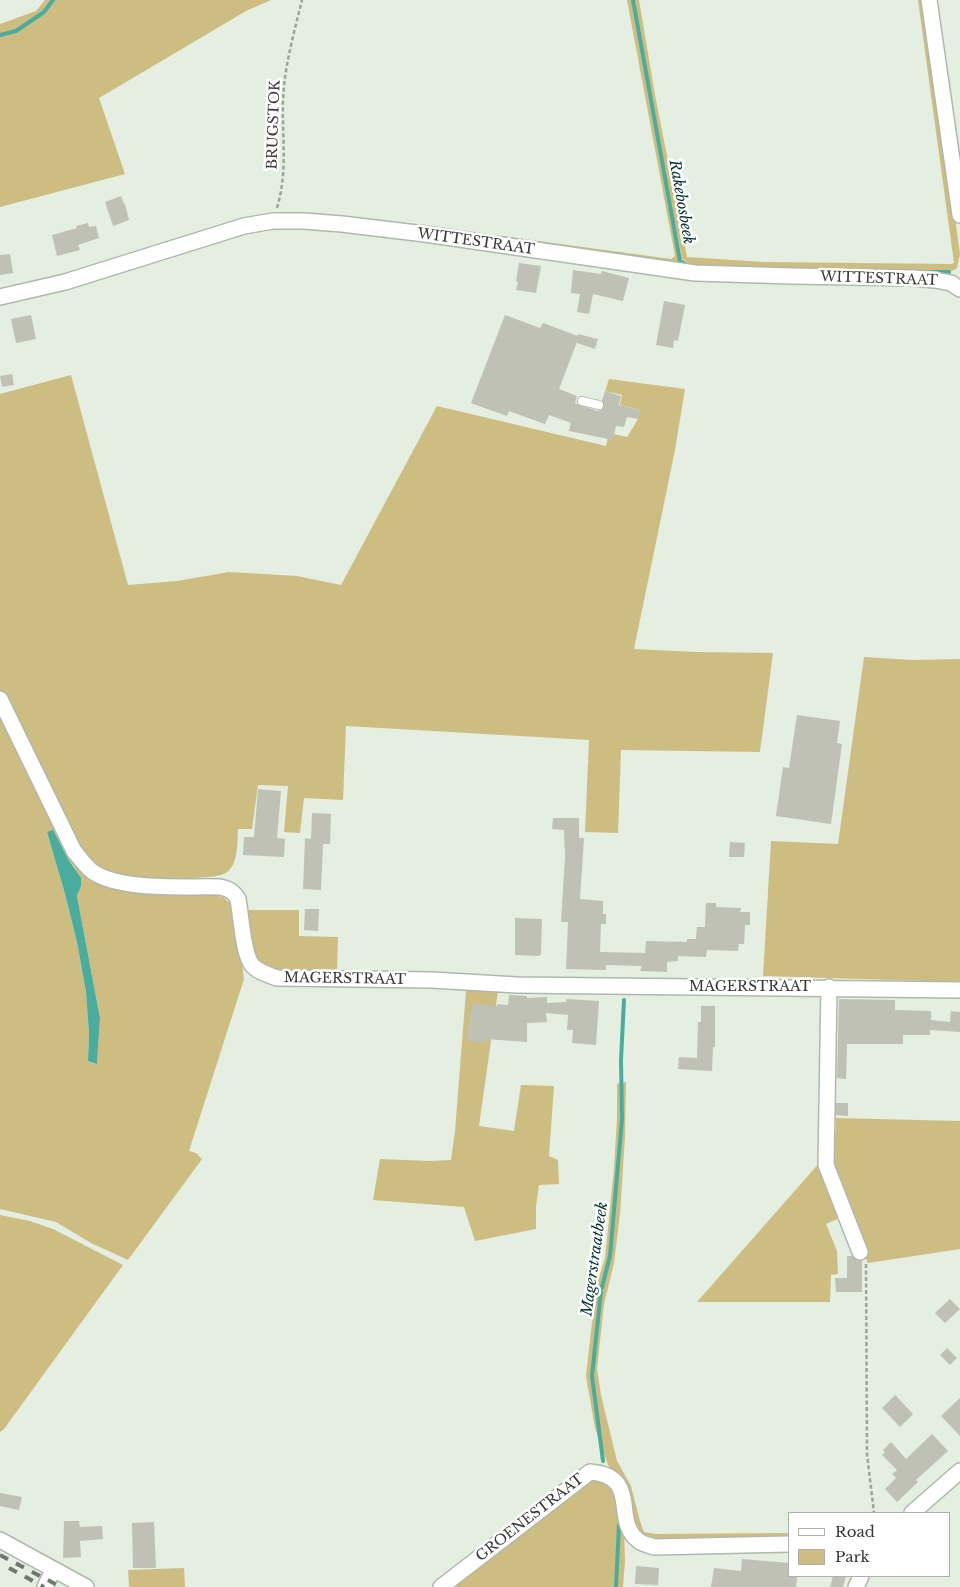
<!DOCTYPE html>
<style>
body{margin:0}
#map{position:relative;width:960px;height:1587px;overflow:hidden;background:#e4eee1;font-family:"Libre Baskerville",serif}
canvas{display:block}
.legend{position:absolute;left:788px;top:1512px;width:162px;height:65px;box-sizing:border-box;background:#fff;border:1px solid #afb0ae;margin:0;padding:6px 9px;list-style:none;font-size:15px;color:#363934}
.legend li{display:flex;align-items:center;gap:10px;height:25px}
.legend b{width:25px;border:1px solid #afb0ae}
</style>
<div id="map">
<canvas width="960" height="1587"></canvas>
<ul class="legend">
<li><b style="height:6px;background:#fff"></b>Road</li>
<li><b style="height:14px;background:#cebd80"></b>Park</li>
</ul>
</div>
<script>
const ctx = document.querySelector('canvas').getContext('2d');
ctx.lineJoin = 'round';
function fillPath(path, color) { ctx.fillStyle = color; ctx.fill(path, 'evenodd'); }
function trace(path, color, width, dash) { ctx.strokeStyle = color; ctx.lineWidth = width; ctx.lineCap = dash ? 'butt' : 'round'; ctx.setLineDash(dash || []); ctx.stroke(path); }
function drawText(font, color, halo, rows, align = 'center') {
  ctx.font = font + ' "Libre Baskerville",serif'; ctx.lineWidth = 5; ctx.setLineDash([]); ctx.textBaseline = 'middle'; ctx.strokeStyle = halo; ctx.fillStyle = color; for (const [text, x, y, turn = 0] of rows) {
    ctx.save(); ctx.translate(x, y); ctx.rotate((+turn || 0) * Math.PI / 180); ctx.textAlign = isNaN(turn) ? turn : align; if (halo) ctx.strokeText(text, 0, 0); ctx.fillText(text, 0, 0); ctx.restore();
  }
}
const green = new Path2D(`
 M 45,0 L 271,0 L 246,11 L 99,98 L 125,174 L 0,207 L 0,24 L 36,11 Z
 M 627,0 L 632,0 L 681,267 L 492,238 L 494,235 L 671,259 L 675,256 Z
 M 634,0 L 639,0 L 655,95 L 687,257 L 764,262 L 951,264 L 954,263 L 918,0 L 925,0 L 960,254 L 957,268 L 952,271 L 762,269 L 696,265 L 690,264 L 682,259 L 655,125 Z
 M 71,375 L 128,585 L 177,581 L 229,572 L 297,576 L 341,585 L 437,406 L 606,446 L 609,433 L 627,437 L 638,419 L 640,410 L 620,405 L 622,395 L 605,391 L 609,379 L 685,389 L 675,450 L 634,649 L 696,652 L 773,653 L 760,752 L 621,750 L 618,833 L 585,832 L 589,740 L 346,726 L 343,800 L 304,798 L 300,833 L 284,832 L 288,786 L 258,785 L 252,829 L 238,829 C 237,844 239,870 221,875 C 212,877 203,877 194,878 C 168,881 119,883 97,867 C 78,852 62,814 51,793 C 35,758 19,724 0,690 L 0,394 Z
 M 864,657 L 912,660 L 960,659 L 960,982 L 763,976 L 771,841 L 838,844 Z
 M 0,708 L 84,871 L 223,897 L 231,904 L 236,917 L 244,979 L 189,1151 L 196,1153 L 202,1159 L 128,1260 L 91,1243 L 56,1222 L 0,1209 ZM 47,832 L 75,868 L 81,886 L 77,896 L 100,1018 L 97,1064 L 88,1061 L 89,1034 L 86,992 L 77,942 L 65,894 Z
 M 246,910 L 299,910 L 299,936 L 338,937 L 337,973 L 291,974 L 261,965 L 254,956 L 250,941 Z
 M 466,991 L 498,991 L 479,1126 L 514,1131 L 521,1085 L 554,1086 L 549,1156 L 558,1160 L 559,1184 L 539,1185 L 536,1207 L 536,1229 L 475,1241 L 464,1207 L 373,1200 L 380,1159 L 430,1161 L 451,1160 L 455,1131 Z
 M 626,1082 L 625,1137 L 620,1214 L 614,1263 L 604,1304 L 597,1369 L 601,1395 L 617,1461 L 631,1486 L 640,1521 L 644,1532 L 656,1534 L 789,1533 L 789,1540 L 648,1541 L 636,1531 L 618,1479 L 608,1465 L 595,1428 L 586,1376 L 596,1287 L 605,1258 L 614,1168 L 617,1118 L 617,1084 Z
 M 836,1118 L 960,1121 L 960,1249 L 868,1263 L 831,1171 L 830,1133 L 836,1132 Z
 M 821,1161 L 842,1217 L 826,1224 L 837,1251 L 838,1274 L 831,1275 L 830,1302 L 697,1302 Z
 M 0,1215 L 30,1221 L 53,1229 L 123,1265 L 4,1429 L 0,1432 Z
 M 588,1478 L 600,1478 L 615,1489 L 624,1527 L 625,1561 L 623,1587 L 448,1587 Z
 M 184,1568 L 185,1587 L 129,1587 L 128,1570 Z`);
const water = new Path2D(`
 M 53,830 L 68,859 L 81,878 L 81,886 L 77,896 L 100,1018 L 97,1064 L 88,1061 L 89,1034 L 86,992 L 77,942 L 65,894 L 47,832 Z`);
const stream = new Path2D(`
 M 633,0 L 680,261 L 687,265
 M 0,35 L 16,31 L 44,12 L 53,0
 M 921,272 L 949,272
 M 603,1461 L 592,1376 L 601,1291 L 610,1256 L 622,1119 L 621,1060 L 624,1000
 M 616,1587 L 619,1525`);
const building = new Path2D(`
 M 121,196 L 124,204 L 125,204 L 129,220 L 113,226 L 105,202 Z
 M 88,223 L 89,227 L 96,226 L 99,238 L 78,245 L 80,250 L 57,256 L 52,235 L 77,228 L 76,226 Z
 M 10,254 L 13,273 L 0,275 L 0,255 Z
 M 519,263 L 541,266 L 536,293 L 516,290 L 518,282 L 516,281 Z
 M 573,270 L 601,274 L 602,271 L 629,278 L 623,301 L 593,294 L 589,314 L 577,312 L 580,294 L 571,293 Z
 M 664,301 L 685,305 L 678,341 L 674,340 L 673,348 L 656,345 Z
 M 31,315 L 36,339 L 16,343 L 11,319 Z
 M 505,315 L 540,328 L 543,323 L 578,336 L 578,334 L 598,339 L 595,349 L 577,343 L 577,342 L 559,389 L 577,396 L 575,403 L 579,405 L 598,411 L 601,410 L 604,407 L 602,400 L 605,391 L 621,396 L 619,405 L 640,410 L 638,419 L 627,417 L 624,427 L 616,426 L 613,440 L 569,431 L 571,423 L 549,415 L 545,424 L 509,411 L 507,416 L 471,403 Z
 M 12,374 L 14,385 L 2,387 L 0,376 Z
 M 797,715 L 840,721 L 837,743 L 842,744 L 831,824 L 776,816 L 783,767 L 789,768 Z
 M 258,789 L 281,791 L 277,838 L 285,839 L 284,857 L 243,855 L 244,837 L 254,837 Z
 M 312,813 L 331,814 L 330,844 L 323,844 L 321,890 L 303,889 L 305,838 L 311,839 Z
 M 553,818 L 579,818 L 579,838 L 584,838 L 580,899 L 603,901 L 603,914 L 606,914 L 606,924 L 601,924 L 600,952 L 645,953 L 646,941 L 687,942 L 687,939 L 696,939 L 697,927 L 705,927 L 706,903 L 716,903 L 716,907 L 741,908 L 740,912 L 750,912 L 750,925 L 745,925 L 744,944 L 739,944 L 738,951 L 707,950 L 706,957 L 678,956 L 678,961 L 667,962 L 667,972 L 640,971 L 642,966 L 606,965 L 606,970 L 566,969 L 568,922 L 561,922 L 565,857 L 564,830 L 552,829 Z
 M 730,842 L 745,843 L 744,857 L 729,857 Z
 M 305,909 L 319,909 L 318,931 L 304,930 Z
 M 515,918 L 542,919 L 541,955 L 539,955 L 539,956 L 515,955 Z
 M 509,995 L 527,996 L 527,998 L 547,997 L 547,1003 L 566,1002 L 566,999 L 599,1001 L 596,1045 L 572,1043 L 573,1030 L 567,1030 L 568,1015 L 546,1013 L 547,1022 L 527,1023 L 527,1042 L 486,1039 L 486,1043 L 467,1041 L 470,1011 L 472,1011 L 473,1003 L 497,1006 L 497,1004 L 508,1005 Z
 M 839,999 L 895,1000 L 895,1010 L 931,1011 L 931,1020 L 950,1022 L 951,1011 L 960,1012 L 960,1032 L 930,1030 L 930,1035 L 903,1035 L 903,1044 L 847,1044 L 846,1079 L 837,1078 Z
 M 701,1006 L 715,1006 L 715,1047 L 713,1047 L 712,1071 L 678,1069 L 679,1057 L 697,1058 L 698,1022 L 701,1022 Z
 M 836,1103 L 848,1103 L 848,1116 L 836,1115 Z
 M 847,1256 L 852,1256 L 858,1261 L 862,1261 L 862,1292 L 836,1292 L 835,1278 L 847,1278 Z
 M 950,1299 L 960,1309 L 945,1323 L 935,1313 Z
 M 947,1348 L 957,1358 L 950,1365 L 940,1355 Z
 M 895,1395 L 913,1414 L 900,1427 L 882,1408 Z
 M 960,1398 L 960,1436 L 941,1416 Z
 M 932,1434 L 948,1451 L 916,1480 L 918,1482 L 897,1502 L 885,1489 L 896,1478 L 892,1474 L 897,1470 L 882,1455 L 885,1452 L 883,1450 L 891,1442 L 906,1459 Z
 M 0,1493 L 22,1497 L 19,1510 L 0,1506 Z
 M 64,1521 L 79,1521 L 80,1527 L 102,1526 L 103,1539 L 80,1541 L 81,1557 L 63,1558 Z
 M 154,1522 L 156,1568 L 133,1568 L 132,1523 Z
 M 742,1559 L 789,1563 L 789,1576 L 797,1576 L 796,1587 L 711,1587 L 714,1568 L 741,1571 Z
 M 636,1566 L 659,1568 L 658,1585 L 635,1584 Z
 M 833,1576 L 846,1576 L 843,1587 L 830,1587 Z`);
const path = new Path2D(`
 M 277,208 C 288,170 282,140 283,102 C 284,67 294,33 302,0
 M 866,1264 L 867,1454 L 874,1513`);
const service = new Path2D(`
 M 582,401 L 599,405`);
const minor = new Path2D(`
 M 929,0 L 960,215
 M 0,297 L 65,282 L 244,226 L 273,221 L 304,221 L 342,224 L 425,234 L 695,273 L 792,276 L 913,278 L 935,280 L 951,283 L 960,289
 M 0,699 L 74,851 C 80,858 86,867 93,872 C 122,891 185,886 220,887 C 229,889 233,891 238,899 C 241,915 243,954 252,965 C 258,972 269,975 277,978 L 432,980 L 517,985 L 960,990
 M 829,987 L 826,1165 L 860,1252
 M 912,1513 L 960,1471
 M 0,1540 L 86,1587
 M 45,1587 L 53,1570
 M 441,1587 L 590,1472 C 642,1476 611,1521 639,1541 C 643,1544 649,1545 654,1547 L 789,1544
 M 856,1587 L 861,1576`);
const rail = new Path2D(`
 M 0,1555 L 61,1587
 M 9,1568 L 44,1587`);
const streetNames = [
 ["BRUGSTOK",274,125,-88],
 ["WITTESTRAAT",476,242,8],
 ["WITTESTRAAT",879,279,2],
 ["MAGERSTRAAT",345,979,1],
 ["MAGERSTRAAT",750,987],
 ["GROENESTRAAT",530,1518,-38]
];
const waterNames = [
 ["Rakebosbeek",681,202,80],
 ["Magerstraatbeek",595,1259,-82]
];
fillPath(green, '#cebd80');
fillPath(water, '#49ac9d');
trace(stream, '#49ac9d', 4);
fillPath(building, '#bec1b3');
trace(service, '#afb8ac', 10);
trace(minor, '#afb8ac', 18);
trace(path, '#9ca399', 2.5, [4, 2.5]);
trace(service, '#fff', 8);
trace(minor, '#fff', 15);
trace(rail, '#71776f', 4, [9, 9]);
drawText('14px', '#363934', '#fff', streetNames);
drawText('italic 15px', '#05352f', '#fff', waterNames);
</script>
